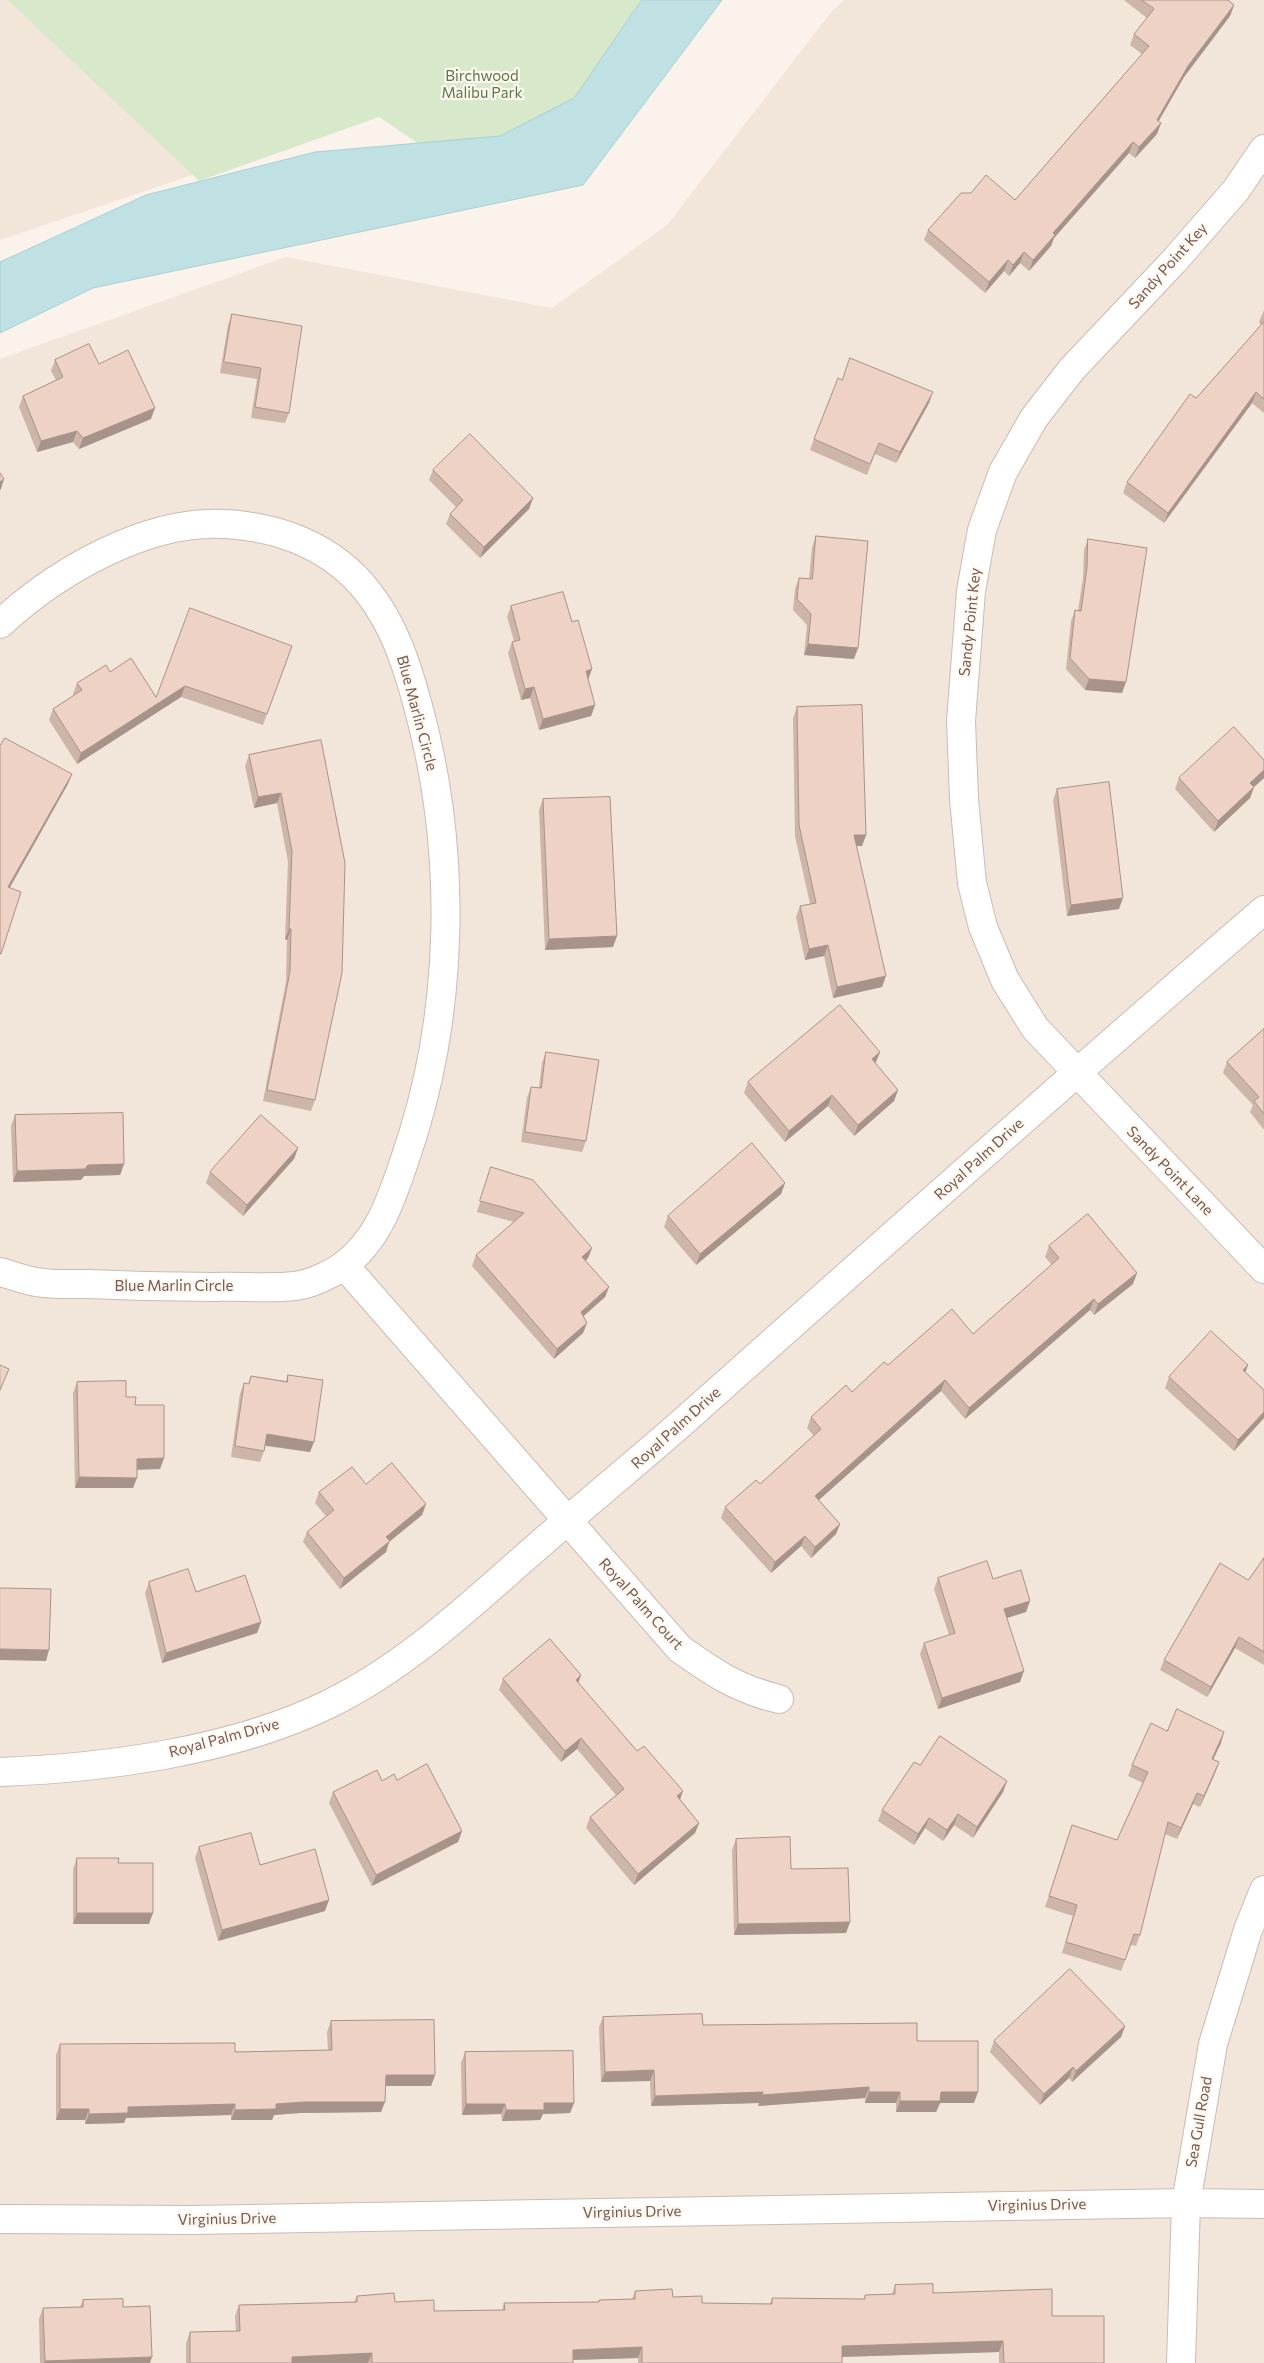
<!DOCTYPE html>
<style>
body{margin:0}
canvas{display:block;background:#fbf3eb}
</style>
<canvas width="1264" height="2363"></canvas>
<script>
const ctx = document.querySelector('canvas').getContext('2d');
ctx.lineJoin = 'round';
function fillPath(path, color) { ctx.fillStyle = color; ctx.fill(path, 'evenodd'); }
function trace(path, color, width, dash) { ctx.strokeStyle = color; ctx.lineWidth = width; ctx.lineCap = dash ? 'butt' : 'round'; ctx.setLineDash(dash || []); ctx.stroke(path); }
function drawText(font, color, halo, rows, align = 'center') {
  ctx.font = font + ' Commissioner,sans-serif'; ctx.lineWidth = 4.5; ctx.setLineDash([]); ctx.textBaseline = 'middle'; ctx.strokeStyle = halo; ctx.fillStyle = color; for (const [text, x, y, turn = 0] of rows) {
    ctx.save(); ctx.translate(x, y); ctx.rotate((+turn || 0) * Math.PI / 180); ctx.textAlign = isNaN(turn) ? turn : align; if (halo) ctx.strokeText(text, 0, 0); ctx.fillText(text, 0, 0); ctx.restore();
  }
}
const residential = new Path2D(`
 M 0,0 L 15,0 L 207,170 L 0,240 Z
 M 844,0 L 1264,0 L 1264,2363 L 0,2363 L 0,359 L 286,257 L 552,308 L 667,225 L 832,11 Z`);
const green = new Path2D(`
 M 8,0 L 642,0 L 505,202 L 379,117 L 199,181 Z`);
const water = new Path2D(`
 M 642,0 L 722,0 L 583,185 L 93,288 L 0,333 L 0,262 L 146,195 L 315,152 L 500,136 L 574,98 Z`);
const street = new Path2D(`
 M 1264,149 L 1236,190 L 1175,260 L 1072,369 L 1034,418 L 1003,472 L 982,530 L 971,591 L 961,721 L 964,799 L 972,883 L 983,927 L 1005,980 L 1035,1028 L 1264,1269
 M 0,624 C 56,572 147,519 225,524 C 280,527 333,547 368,592 C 394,625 407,665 418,706 C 458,852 455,1016 405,1159 C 391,1200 379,1239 343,1266 C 330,1275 311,1284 295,1286 C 269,1289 240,1286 214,1287 C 172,1287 130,1286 88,1284 C 71,1284 52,1285 36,1282 C 24,1280 12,1275 0,1272
 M 344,1265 L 680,1649 C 714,1673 737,1689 779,1699
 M 0,1772 C 106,1768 233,1751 329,1704 C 405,1667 467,1608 530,1553 C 581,1508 634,1465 685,1420 C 877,1249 1069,1078 1264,910
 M 0,2219 L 192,2220 L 1186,2203 L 1264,2204
 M 1181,2363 L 1186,2203 L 1213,2044 L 1248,1930 L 1264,1890`);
const wall = new Path2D(`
 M 1124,0 L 1228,0 L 1234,5 L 1230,16 L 1184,77 L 1158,121 L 1161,123 L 1157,134 L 1135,158 L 1129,153 L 1054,238 L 1051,246 L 1029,271 L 1020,263 L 1009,276 L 1004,271 L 985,293 L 924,240 L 928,230 L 971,193 L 1015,200 L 1142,54 L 1130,45 L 1134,34 L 1147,18 Z
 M 1264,310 L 1264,413 L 1252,403 L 1164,523 L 1123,493 L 1127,482 L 1196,398 L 1261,325 L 1259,322 Z
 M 232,314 L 289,413 L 285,423 L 251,418 L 257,379 L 220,373 L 228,325 Z
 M 55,360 L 99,364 L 151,419 L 79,449 L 73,442 L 37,452 L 19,407 L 23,396 L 56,380 L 51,371 Z
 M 842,380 L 929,403 L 896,463 L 875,454 L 867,475 L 810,450 L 814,439 Z
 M 433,470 L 533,498 L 529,509 L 480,558 L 446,524 L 450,514 L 456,507 L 429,480 Z
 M 816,536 L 854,659 L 804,655 L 807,625 L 793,610 L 795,589 L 799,578 L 809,579 L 812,547 Z
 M 1088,539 L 1122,693 L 1085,690 L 1066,669 L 1071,621 L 1075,610 L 1078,611 L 1083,578 L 1084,550 Z
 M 511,606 L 588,679 L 595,705 L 591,716 L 539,730 L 530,698 L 521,700 L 508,653 L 512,642 L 514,641 L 507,617 Z
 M 292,646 L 263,725 L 181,697 L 77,764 L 49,720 L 53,709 L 74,695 L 73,694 L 77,683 L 110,672 L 156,697 Z
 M 797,707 L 866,835 L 862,846 L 856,846 L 882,987 L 833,998 L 824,956 L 805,960 L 796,917 L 800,906 L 810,904 L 795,836 L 793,718 Z
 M 321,740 L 315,1100 L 311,1111 L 263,1101 L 286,982 L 287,940 L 285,939 L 288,862 L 277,803 L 254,808 L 245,766 L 249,755 Z
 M 1264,760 L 1264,778 L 1254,787 L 1250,798 L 1214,832 L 1175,789 L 1179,778 Z
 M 1057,789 L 1119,909 L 1067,916 L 1053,800 Z
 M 543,799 L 613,947 L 545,950 L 539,810 Z
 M 1264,1029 L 1264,1130 L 1250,1112 L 1253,1105 L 1223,1073 L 1227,1062 Z
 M 546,1052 L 586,1141 L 582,1152 L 521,1142 L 527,1098 L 531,1087 L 539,1088 L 542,1063 Z
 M 880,1052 L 875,1063 L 898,1090 L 894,1101 L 854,1136 L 828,1106 L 785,1142 L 744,1093 L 748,1082 Z
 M 15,1115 L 124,1164 L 120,1175 L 84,1176 L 81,1180 L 13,1182 L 11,1126 Z
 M 298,1148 L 294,1159 L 243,1216 L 206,1183 L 210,1172 Z
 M 491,1167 L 592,1248 L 588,1258 L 586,1261 L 609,1287 L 605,1297 L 583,1316 L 587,1323 L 583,1333 L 554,1359 L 472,1266 L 476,1255 L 514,1222 L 477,1212 Z
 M 785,1183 L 781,1194 L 696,1265 L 664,1227 L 668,1216 Z
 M 1049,1246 L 1133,1284 L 1094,1315 L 1090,1310 L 965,1419 L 941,1391 L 819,1500 L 840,1524 L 836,1534 L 811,1558 L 801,1546 L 771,1573 L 721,1518 L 725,1507 L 760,1484 L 814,1436 L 807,1428 L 811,1417 L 852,1392 L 973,1334 L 1052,1265 L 1045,1257 Z
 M 1248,1365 L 1245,1373 L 1264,1390 L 1264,1418 L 1234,1451 L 1165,1388 L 1169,1377 Z
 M 288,1375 L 310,1452 L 265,1446 L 264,1451 L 260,1462 L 231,1457 L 240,1394 L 244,1383 L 248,1384 L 251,1376 L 286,1381 Z
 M 77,1382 L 135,1405 L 164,1458 L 160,1469 L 137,1469 L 133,1488 L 75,1488 L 73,1393 Z
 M 319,1492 L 426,1504 L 422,1515 L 389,1542 L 386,1552 L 340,1589 L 303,1542 L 307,1532 L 326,1516 L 315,1503 Z
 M 1264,1558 L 1264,1665 L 1235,1648 L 1207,1697 L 1160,1670 L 1164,1660 L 1248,1580 Z
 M 938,1578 L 993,1579 L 1026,1612 L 1007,1618 L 1020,1682 L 938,1709 L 920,1654 L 924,1643 L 949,1635 L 934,1589 Z
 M 149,1582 L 261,1622 L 257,1633 L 162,1663 L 145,1593 Z
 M 581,1675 L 578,1683 L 637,1751 L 683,1791 L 680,1799 L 699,1823 L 695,1833 L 634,1885 L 586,1828 L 590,1817 L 616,1795 L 577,1749 L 561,1762 L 499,1690 L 503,1679 Z
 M 1167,1731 L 1221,1743 L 1213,1760 L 1219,1762 L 1215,1773 L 1200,1807 L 1193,1804 L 1177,1839 L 1165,1834 L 1140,1935 L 1136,1946 L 1131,1945 L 1121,1971 L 1062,1953 L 1073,1916 L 1045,1907 L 1072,1825 L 1117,1840 L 1143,1783 L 1128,1776 L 1132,1765 Z
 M 920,1765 L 1007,1781 L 1003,1792 L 973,1838 L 954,1825 L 943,1841 L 925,1828 L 914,1845 L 878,1821 L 882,1810 Z
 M 397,1780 L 462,1831 L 458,1842 L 372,1886 L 329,1803 L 333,1792 L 382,1781 Z
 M 736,1839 L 791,1869 L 850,1922 L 846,1933 L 734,1935 L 732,1850 Z
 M 199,1847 L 260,1865 L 325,1911 L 218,1941 L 195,1858 Z
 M 77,1858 L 118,1863 L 149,1924 L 73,1924 L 73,1869 Z
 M 603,2017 L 703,2025 L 917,2041 L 974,2103 L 940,2103 L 936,2112 L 896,2112 L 896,2103 L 865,2103 L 865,2098 L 758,2106 L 759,2103 L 651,2106 L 650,2081 L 601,2082 L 599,2027 Z
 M 331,2021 L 435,2075 L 431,2086 L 386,2086 L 381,2112 L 300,2113 L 274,2115 L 272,2120 L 231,2120 L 231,2115 L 126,2118 L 124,2123 L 85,2124 L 85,2120 L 56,2120 L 56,2055 L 60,2044 L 235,2052 L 328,2050 L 327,2032 Z
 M 1125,2026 L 1121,2037 L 1072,2082 L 1069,2078 L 1040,2105 L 990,2052 L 994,2041 Z
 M 465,2052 L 574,2103 L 570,2113 L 543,2114 L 540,2120 L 502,2121 L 501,2114 L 462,2115 L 461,2063 Z
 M 895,2285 L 1052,2316 L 1104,2363 L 999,2363 L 999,2352 L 842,2357 L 842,2363 L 638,2363 L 638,2358 L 573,2360 L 573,2363 L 186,2363 L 186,2343 L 190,2332 L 236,2331 L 235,2316 L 239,2305 L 354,2302 L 357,2296 L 434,2311 L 502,2310 L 504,2303 L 598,2302 L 599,2300 L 632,2299 L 635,2291 L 673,2297 L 702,2303 L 770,2304 L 772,2298 L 864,2299 L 865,2295 L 892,2294 Z
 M 83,2300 L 150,2363 L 40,2363 L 39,2319 L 43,2308 L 80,2307 Z`);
const shadedWall = new Path2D(`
 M 1234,5 L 1230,16 L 1184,77 L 1153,131 L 1157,120 L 1188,66 Z
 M 1161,123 L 1157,134 L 1135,158 L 1139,147 Z
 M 1133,142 L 1129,153 L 1054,238 L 1051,246 L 1029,271 L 1033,260 L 1053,233 Z
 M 1024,252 L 1020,263 L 1009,276 L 1013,265 Z
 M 1008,260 L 1004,271 L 985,293 L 989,282 Z
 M 933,392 L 929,403 L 896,463 L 900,452 Z
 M 1256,392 L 1252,403 L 1164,523 L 1168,513 Z
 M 155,408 L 151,419 L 79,449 L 83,438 Z
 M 77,431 L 73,442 L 37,452 L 41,441 Z
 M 4,479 L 1,489 L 0,490 L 0,482 Z
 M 533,498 L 529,509 L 480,558 L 484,547 Z
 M 808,644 L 858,648 L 854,659 L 804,655 Z
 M 592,669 L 588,680 L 586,671 Z
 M 1089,679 L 1126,682 L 1122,693 L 1085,690 Z
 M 185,686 L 181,697 L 77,764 L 81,753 Z
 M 534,687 L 530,698 L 521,700 L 525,689 Z
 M 595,705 L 591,716 L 539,730 L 543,719 Z
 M 1264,770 L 1264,778 L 1246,794 L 1250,783 Z
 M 72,774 L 68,784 L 4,898 L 8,887 Z
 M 1254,787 L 1250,798 L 1214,832 L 1218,821 Z
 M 281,793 L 277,803 L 254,808 L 258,797 Z
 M 854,835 L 866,835 L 862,846 L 850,846 Z
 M 1123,898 L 1119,909 L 1067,916 L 1071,905 Z
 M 289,929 L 291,929 L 287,940 L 285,939 Z
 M 617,936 L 613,947 L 545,950 L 549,939 Z
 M 828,945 L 824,956 L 805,960 L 809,949 Z
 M 886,976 L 882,987 L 833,998 L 837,987 Z
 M 880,1052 L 876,1062 L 868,1070 L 872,1059 Z
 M 898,1090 L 894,1101 L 854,1136 L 858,1125 Z
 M 832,1095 L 828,1106 L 785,1142 L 789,1131 Z
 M 298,1148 L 294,1159 L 243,1216 L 247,1205 Z
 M 124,1164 L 120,1175 L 84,1176 L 81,1180 L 13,1182 L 17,1171 L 88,1165 Z
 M 785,1183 L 781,1194 L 696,1265 L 700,1254 Z
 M 592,1248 L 588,1258 L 578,1267 L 582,1257 Z
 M 1137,1273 L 1133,1284 L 1094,1315 L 1098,1304 Z
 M 609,1287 L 605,1297 L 577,1322 L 581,1312 Z
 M 1094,1299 L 1090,1310 L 965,1419 L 969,1408 Z
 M 587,1323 L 583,1333 L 554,1359 L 557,1349 Z
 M 1248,1365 L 1244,1375 L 1243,1370 Z
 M 945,1380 L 941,1391 L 811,1507 L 815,1496 Z
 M 1264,1412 L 1264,1418 L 1234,1451 L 1238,1440 Z
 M 267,1434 L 314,1442 L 310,1452 L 263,1445 Z
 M 164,1458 L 160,1469 L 133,1470 L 137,1459 Z
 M 79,1477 L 137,1478 L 133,1488 L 75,1488 Z
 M 426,1504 L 422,1515 L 389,1542 L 386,1552 L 340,1589 L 344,1578 L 386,1537 Z
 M 840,1524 L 836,1534 L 811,1558 L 815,1547 Z
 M 805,1536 L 801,1546 L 771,1573 L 775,1562 Z
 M 1030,1601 L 1026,1612 L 1000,1620 L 1004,1609 Z
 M 261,1622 L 257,1633 L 162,1663 L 166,1653 Z
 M 1239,1637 L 1235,1648 L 1207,1697 L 1211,1687 Z
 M 0,1649 L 49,1650 L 46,1661 L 0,1660 Z
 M 1024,1671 L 1020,1682 L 938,1709 L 942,1698 Z
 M 581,1675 L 577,1686 L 576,1680 Z
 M 1224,1732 L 1221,1743 L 1208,1770 L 1212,1759 Z
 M 581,1738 L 577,1749 L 561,1762 L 565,1751 Z
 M 1219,1762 L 1215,1773 L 1200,1807 L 1204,1796 Z
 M 1007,1781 L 1003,1792 L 973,1838 L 977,1827 Z
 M 683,1791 L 679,1802 L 677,1796 Z
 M 1197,1793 L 1193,1804 L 1177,1839 L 1181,1828 Z
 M 958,1814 L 954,1825 L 943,1841 L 947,1830 Z
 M 929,1818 L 925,1828 L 914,1845 L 918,1834 Z
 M 699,1823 L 695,1833 L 634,1885 L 638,1874 Z
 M 462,1831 L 458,1842 L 372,1886 L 376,1875 Z
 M 329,1900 L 325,1911 L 218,1941 L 222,1930 Z
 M 77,1913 L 153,1913 L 149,1924 L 73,1924 Z
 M 850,1922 L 846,1933 L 734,1935 L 738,1924 Z
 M 1125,2026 L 1121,2037 L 1072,2082 L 1076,2071 Z
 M 1073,2067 L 1069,2078 L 1040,2105 L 1044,2094 Z
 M 654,2070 L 650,2081 L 601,2082 L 605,2072 Z
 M 386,2075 L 435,2075 L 431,2086 L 382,2086 Z
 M 869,2087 L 865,2098 L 758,2106 L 762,2095 Z
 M 763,2092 L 759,2103 L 651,2106 L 655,2096 Z
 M 869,2092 L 900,2092 L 896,2103 L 865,2103 Z
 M 941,2092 L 978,2092 L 974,2103 L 940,2103 L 936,2112 L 896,2112 L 900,2101 Z
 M 304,2102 L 385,2102 L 381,2112 L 300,2113 L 274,2115 L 272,2120 L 231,2120 L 235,2110 L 276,2104 Z
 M 544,2103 L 574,2103 L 570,2113 L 543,2114 L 540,2120 L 502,2121 L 506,2110 Z
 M 235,2104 L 231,2115 L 126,2118 L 124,2123 L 85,2124 L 89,2114 L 128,2107 Z
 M 466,2104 L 505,2104 L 501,2114 L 462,2115 Z
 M 60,2109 L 89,2109 L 85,2120 L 56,2120 Z
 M 1003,2341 L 999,2352 L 838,2357 L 842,2346 Z
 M 642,2347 L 638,2358 L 569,2360 L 573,2350 Z
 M 372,2353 L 368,2363 L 290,2363 L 292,2357 Z
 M 152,2357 L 150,2363 L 44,2363 L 45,2361 Z`);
const building = new Path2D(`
 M 1142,0 L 1228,0 L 1234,5 L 1188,66 L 1157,120 L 1161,123 L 1139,147 L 1133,142 L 1053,233 L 1055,235 L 1033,260 L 1024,252 L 1013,265 L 1008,260 L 989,282 L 928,230 L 961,193 L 971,193 L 986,175 L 1015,200 L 1149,46 L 1134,34 L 1154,9 Z
 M 232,314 L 302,326 L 289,413 L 255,407 L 261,368 L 224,362 Z
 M 1264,322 L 1264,399 L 1256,392 L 1168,513 L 1127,482 L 1190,394 L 1196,398 Z
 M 89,344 L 99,364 L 128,350 L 155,408 L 83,438 L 77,431 L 41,441 L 23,396 L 63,377 L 55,360 Z
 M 850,358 L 933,392 L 900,452 L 879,443 L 870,464 L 814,439 L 838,378 L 842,380 Z
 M 470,434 L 533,498 L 484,547 L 450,514 L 463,500 L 433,470 Z
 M 0,473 L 4,479 L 0,482 Z
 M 816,536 L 868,541 L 858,648 L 808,644 L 811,614 L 797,599 L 799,578 L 812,579 Z
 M 1088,539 L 1147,548 L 1126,682 L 1089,679 L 1070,658 L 1075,610 L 1081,611 L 1087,567 Z
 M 563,592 L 572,622 L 578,620 L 592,669 L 586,671 L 595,705 L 543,719 L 534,687 L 525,689 L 512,642 L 520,640 L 511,606 Z
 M 190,608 L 292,646 L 267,714 L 185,686 L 81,753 L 53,709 L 82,690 L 77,683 L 106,665 L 110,672 L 131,658 L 156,697 Z
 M 862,705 L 866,835 L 854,835 L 886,976 L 837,987 L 828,945 L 809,949 L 800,906 L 816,903 L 799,825 L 797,707 Z
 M 1234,727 L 1264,760 L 1264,770 L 1250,783 L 1254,787 L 1218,821 L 1179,778 Z
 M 5,738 L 72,774 L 8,887 L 21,892 L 1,954 L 0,954 L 0,746 Z
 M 321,740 L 345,863 L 342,973 L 315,1100 L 267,1090 L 290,971 L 291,929 L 289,929 L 292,851 L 281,793 L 258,797 L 249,755 Z
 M 1109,782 L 1123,898 L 1071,905 L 1057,789 Z
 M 610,797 L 617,936 L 549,939 L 543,799 Z
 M 840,1005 L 880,1052 L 872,1059 L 898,1090 L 858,1125 L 832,1095 L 789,1131 L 748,1082 Z
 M 1264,1029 L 1264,1114 L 1254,1101 L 1259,1097 L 1227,1062 Z
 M 546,1052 L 599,1060 L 586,1141 L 525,1132 L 531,1087 L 541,1088 Z
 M 123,1113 L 124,1164 L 88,1165 L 85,1169 L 17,1171 L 15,1115 Z
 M 261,1115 L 298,1148 L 247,1205 L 210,1172 Z
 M 752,1143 L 785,1183 L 700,1254 L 668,1216 Z
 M 491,1167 L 533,1180 L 592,1248 L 582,1257 L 609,1287 L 581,1312 L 587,1323 L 557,1349 L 476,1255 L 524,1213 L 480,1201 Z
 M 1088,1214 L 1137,1273 L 1098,1304 L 1094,1299 L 969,1408 L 945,1380 L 815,1496 L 840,1524 L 815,1547 L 805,1536 L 775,1562 L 725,1507 L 756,1480 L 760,1484 L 821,1429 L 811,1417 L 846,1385 L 852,1392 L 884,1362 L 888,1365 L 952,1309 L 973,1334 L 1059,1258 L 1049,1246 Z
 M 1211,1331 L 1248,1365 L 1243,1370 L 1264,1390 L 1264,1412 L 1238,1440 L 1169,1377 Z
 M 0,1365 L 9,1369 L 0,1390 Z
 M 288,1375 L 323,1380 L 314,1442 L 267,1434 L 264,1451 L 235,1446 L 244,1383 L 249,1384 L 251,1376 L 287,1382 Z
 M 126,1381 L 126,1397 L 136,1397 L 135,1405 L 164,1405 L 164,1458 L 137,1459 L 137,1478 L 79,1477 L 77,1382 Z
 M 392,1463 L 426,1504 L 386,1537 L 390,1541 L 344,1578 L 307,1532 L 334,1510 L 319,1492 L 352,1467 L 366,1484 Z
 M 1264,1558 L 1264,1652 L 1239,1637 L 1211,1687 L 1164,1660 L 1220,1563 L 1248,1580 Z
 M 987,1561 L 993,1579 L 1021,1570 L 1030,1601 L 1004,1609 L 1024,1671 L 942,1698 L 924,1643 L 955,1633 L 938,1578 Z
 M 188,1569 L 196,1592 L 245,1575 L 261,1622 L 166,1653 L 149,1582 Z
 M 0,1588 L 51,1589 L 49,1650 L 0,1649 Z
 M 550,1639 L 581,1675 L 576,1680 L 637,1751 L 644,1746 L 683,1791 L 677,1796 L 699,1823 L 638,1874 L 590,1817 L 624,1789 L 581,1738 L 565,1751 L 503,1679 Z
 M 1177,1709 L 1224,1732 L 1212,1759 L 1219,1762 L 1204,1796 L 1197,1793 L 1181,1828 L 1168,1822 L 1140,1935 L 1134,1934 L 1125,1960 L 1066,1942 L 1077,1905 L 1049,1896 L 1072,1825 L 1117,1840 L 1148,1772 L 1132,1765 L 1151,1723 L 1167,1731 Z
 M 940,1736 L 1007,1781 L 977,1827 L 958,1814 L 947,1830 L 929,1818 L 918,1834 L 882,1810 L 914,1762 L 920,1765 Z
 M 427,1764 L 462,1831 L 376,1875 L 333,1792 L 377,1770 L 382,1781 L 394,1774 L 397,1780 Z
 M 251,1833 L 260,1865 L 315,1849 L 329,1900 L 222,1930 L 199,1847 Z
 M 790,1837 L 791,1869 L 848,1868 L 850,1922 L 738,1924 L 736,1839 Z
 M 77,1858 L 119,1858 L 118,1863 L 153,1863 L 153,1913 L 77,1913 Z
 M 1070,1969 L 1125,2026 L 1076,2071 L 1073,2067 L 1044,2094 L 994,2041 Z
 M 702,2014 L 703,2025 L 917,2023 L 917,2041 L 978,2041 L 978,2092 L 941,2092 L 940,2101 L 900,2101 L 900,2092 L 869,2092 L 869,2087 L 762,2095 L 763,2092 L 655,2096 L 654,2070 L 605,2072 L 603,2017 Z
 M 434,2020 L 435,2075 L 386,2075 L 385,2102 L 304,2102 L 276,2104 L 276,2109 L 235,2110 L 235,2104 L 128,2107 L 128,2113 L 89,2114 L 89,2109 L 60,2109 L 60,2044 L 235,2043 L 235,2052 L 332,2050 L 331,2021 Z
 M 573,2051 L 574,2103 L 544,2103 L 544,2110 L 506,2110 L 505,2104 L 466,2104 L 465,2052 Z
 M 933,2284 L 933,2293 L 1052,2289 L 1052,2316 L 1104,2316 L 1104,2363 L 1004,2363 L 1003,2341 L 842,2346 L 842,2363 L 642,2363 L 642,2347 L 573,2350 L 573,2363 L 372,2363 L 372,2353 L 292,2357 L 292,2363 L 190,2363 L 190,2332 L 240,2331 L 239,2305 L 357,2302 L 357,2296 L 394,2293 L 395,2302 L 434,2300 L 434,2311 L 505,2310 L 504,2303 L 599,2302 L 599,2300 L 635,2299 L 635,2291 L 672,2289 L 673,2297 L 702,2296 L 702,2303 L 772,2304 L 772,2298 L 865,2299 L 865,2295 L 895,2294 L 895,2285 Z
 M 123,2299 L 123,2307 L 150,2306 L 152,2357 L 45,2361 L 43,2308 L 83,2307 L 83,2300 Z`);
const parkNames = [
 ["Birchwood",482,76],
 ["Malibu Park",482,93]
];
const streetNames = [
 ["Sandy Point Key",1168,266,-48],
 ["Sandy Point Key",970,622,-84],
 ["Blue Marlin Circle",417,713,75],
 ["Royal Palm Drive",979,1159,-42],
 ["Sandy Point Lane",1170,1171,46],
 ["Blue Marlin Circle",174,1286],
 ["Royal Palm Drive",676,1428,-42],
 ["Royal Palm Court",641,1604,48],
 ["Royal Palm Drive",224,1738,-15],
 ["Sea Gull Road",1199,2122,-80],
 ["Virginius Drive",1037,2205,-1],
 ["Virginius Drive",632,2212,-1],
 ["Virginius Drive",227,2219,-1]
];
fillPath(residential, '#f2e5da');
fillPath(green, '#d8e8ca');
fillPath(water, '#c0e1e3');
trace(water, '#a7d0d4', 1);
trace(street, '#ccbbb1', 30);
trace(street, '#fff', 28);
fillPath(wall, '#cdb5a9');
fillPath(shadedWall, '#a7938a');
fillPath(building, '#eed2c5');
trace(building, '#a7938a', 1);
drawText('15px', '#5a7849', '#fef8f1', parkNames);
drawText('15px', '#745a50', '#fef8f1', streetNames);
</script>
